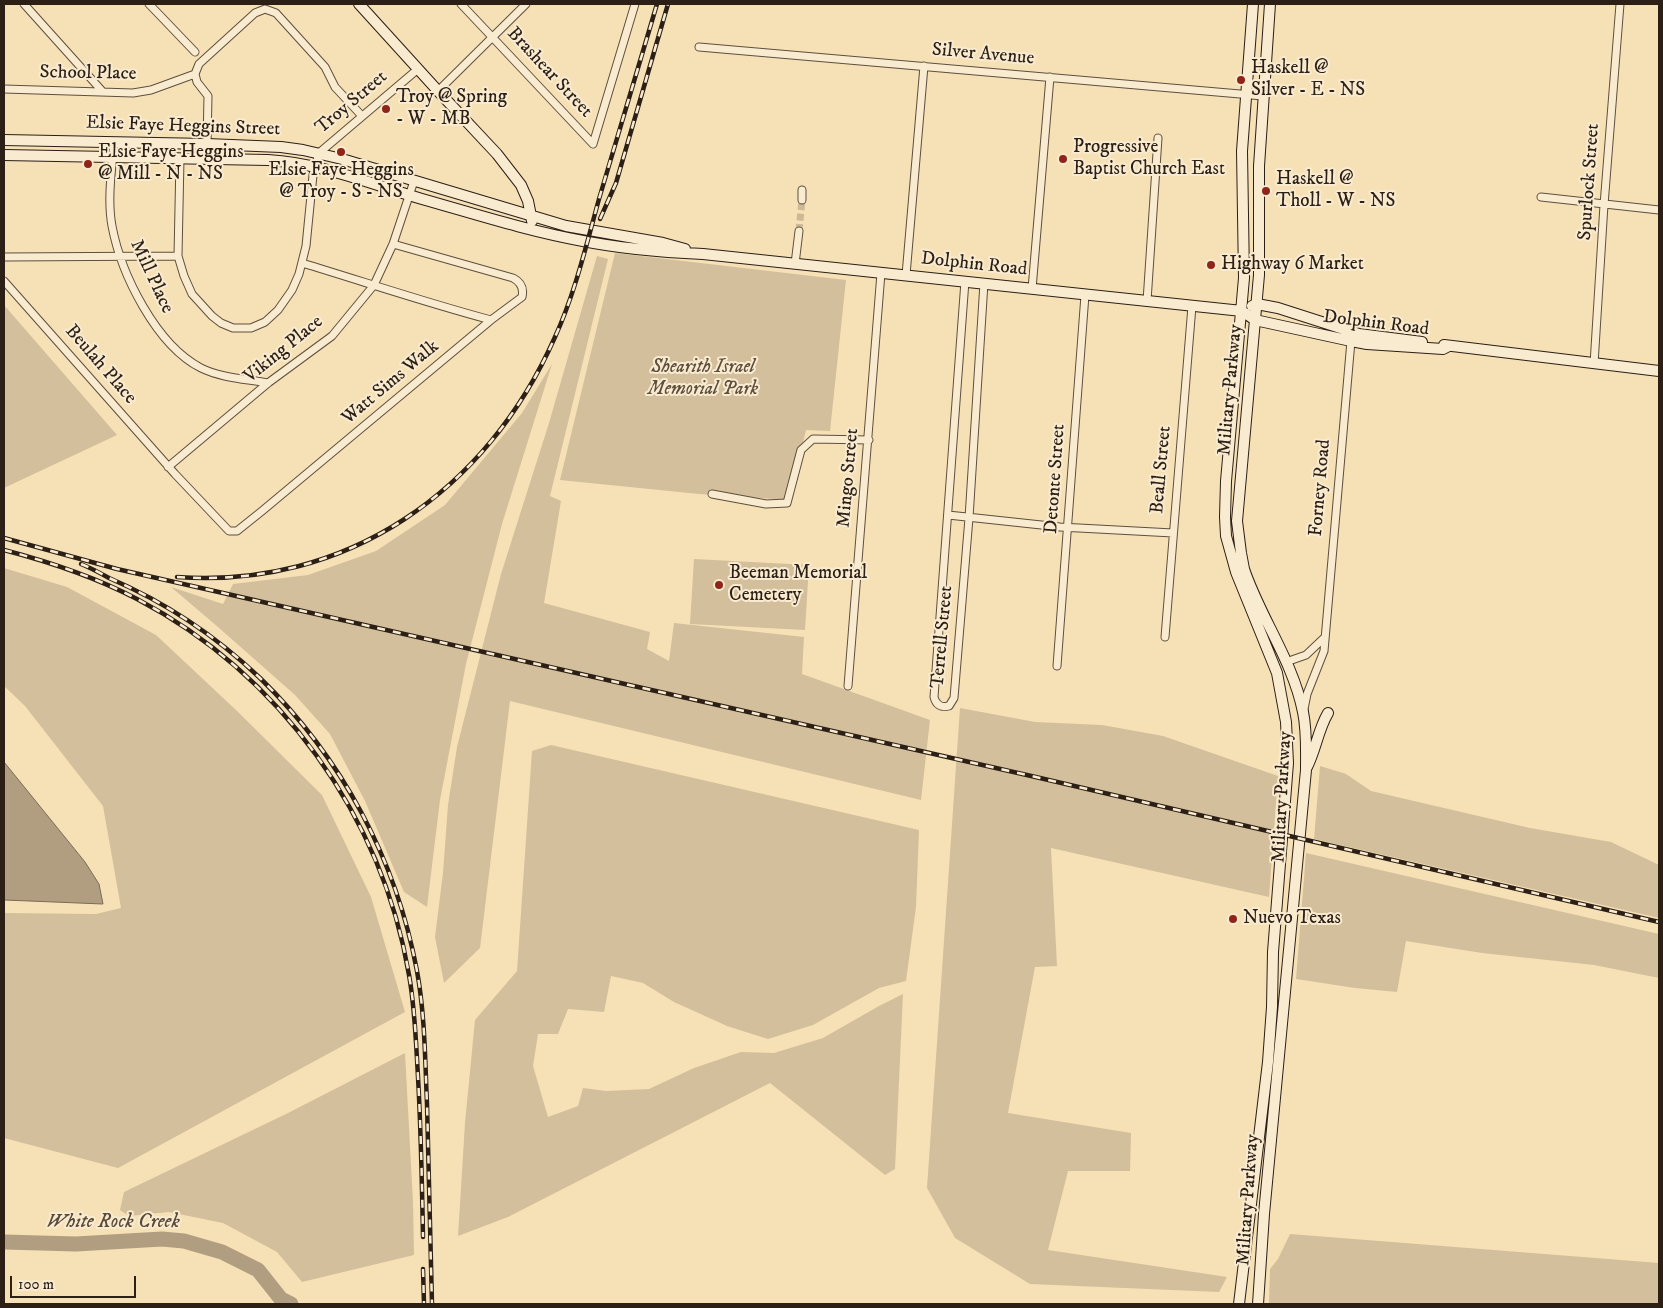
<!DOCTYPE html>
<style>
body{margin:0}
#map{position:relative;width:1663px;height:1308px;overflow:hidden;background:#f6e0b6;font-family:"IM FELL DW Pica",serif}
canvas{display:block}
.frame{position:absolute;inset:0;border:5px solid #2b1f16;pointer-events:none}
.scale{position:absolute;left:10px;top:1276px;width:126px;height:22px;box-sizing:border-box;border:2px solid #2b1f16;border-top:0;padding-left:6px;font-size:15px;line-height:18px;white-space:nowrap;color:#2b1f16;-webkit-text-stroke:4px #f9ebd0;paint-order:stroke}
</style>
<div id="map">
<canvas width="1663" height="1308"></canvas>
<div class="frame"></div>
<div class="scale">100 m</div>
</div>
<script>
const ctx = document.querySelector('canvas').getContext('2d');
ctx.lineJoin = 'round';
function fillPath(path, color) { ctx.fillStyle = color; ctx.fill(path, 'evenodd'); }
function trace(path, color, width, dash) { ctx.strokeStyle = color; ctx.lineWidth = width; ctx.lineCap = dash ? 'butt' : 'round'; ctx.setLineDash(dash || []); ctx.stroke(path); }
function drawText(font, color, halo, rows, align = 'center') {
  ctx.font = font + ' "IM FELL DW Pica",serif'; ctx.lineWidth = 4; ctx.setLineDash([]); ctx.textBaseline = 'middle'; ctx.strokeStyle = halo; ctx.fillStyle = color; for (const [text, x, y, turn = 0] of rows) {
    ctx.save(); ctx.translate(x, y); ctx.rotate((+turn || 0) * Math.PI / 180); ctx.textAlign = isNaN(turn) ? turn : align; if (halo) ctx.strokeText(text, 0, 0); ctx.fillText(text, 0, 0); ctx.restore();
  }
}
const green = new Path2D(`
 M 615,253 L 846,280 L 830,431 L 806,430 L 789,500 L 699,494 L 560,480 Z
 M 597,256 L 608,259 L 550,496 L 561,501 L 544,603 L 650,632 L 647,649 L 669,661 L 674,623 L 804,637 L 802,674 L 930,720 L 921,800 L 510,701 L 480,948 L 444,983 L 435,937 L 443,873 L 448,805 L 457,747 L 501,574 L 549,423 Z
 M 4,305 L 117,435 L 4,488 Z
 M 552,364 L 502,524 L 466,664 L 440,800 L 427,907 L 404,892 L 365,801 L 330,734 L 295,695 L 218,627 L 171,587 L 223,604 L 233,584 L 308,575 L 376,551 L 445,505 L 522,413 Z
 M 694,559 L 809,565 L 805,630 L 690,624 Z
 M 4,568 L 67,587 L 156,635 L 236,710 L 322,795 L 371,897 L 405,1012 L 118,1168 L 4,1138 L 4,913 L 96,914 L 121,908 L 103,806 L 25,706 L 4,686 Z
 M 960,708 L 1035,722 L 1102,725 L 1163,736 L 1278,776 L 1269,897 L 1051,848 L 1057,966 L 1035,967 L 1008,1113 L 1131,1133 L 1130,1171 L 1068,1171 L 1048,1250 L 1227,1277 L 1219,1292 L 1030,1284 L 955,1238 L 927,1188 Z
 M 551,745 L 919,830 L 916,907 L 906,981 L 879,988 L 813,1025 L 768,1039 L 727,1026 L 674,1002 L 643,983 L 611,976 L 604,1012 L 568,1009 L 558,1034 L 538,1034 L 533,1066 L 548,1117 L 578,1106 L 583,1088 L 606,1091 L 649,1089 L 694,1068 L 741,1052 L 774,1053 L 823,1038 L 879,1006 L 903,994 L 895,1169 L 885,1175 L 770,1083 L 508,1217 L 458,1236 L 465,1123 L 475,1020 L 517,971 L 532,751 Z
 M 1320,766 L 1346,774 L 1371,791 L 1530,828 L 1611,842 L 1659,865 L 1659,918 L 1314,839 Z
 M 1306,853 L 1659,934 L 1659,978 L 1594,965 L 1482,953 L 1406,941 L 1397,992 L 1355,988 L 1296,979 Z
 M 405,1053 L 413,1202 L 414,1255 L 302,1282 L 277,1252 L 223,1223 L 169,1212 L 129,1216 L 120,1210 L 124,1192 L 288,1113 Z
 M 1290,1234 L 1659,1263 L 1659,1304 L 1269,1304 L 1270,1269 L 1278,1259 Z`);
const water = new Path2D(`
 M 4,762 L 85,862 L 99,884 L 103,904 L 4,900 Z`);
const river = new Path2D(`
 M 4,1242 L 76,1244 L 162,1239 L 184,1241 L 222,1252 L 258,1270 L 281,1299 L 291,1304`);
const streetTunnel = new Path2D(`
 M 799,231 L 802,200`);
const street = new Path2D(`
 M 24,4 L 103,92
 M 149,4 L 195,52
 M 461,4 L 593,144
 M 699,47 L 1263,96
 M 195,74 L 197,82 L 208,96 L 207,144
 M 4,89 L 133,93 L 151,90 L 195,74 L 199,64 L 255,13 L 265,9 L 276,13 L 325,67 L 335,87 L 362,116
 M 438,91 L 526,4
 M 114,142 C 112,168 107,199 112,226 C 121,274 156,345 201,368 C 221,378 246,379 268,383
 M 593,144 L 635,4
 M 180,159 L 178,256 L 184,276 L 192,294 L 212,316 L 221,323 L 233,328 L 251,328 L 265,322 L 278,310 L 292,290 L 299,274 L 306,246 L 313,175 L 319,153 L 418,69
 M 802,190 L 802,200
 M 1541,197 L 1659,210
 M 4,257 L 178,256
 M 302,263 C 365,282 427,303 491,320
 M 795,264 L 799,231
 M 906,275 L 924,66
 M 4,281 L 175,474 L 229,531 L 237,531 L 262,511 L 491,320 L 522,297 C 524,288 521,282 513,278 L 393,244
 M 965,281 L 934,697 C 936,705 941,708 949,706 L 954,698 L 969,518 L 984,283
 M 1032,289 L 1050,77
 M 1147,301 L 1158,138
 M 1594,364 L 1604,205 L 1620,4
 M 168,467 L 268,383 L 332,336 L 374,285 L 393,244 L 414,181
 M 712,494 L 766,504 L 787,503 L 801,450 L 813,439 L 869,440
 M 948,515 L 1060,527 L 1173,533
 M 1165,637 L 1192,306
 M 1286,662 L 1306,655 L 1324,638
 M 1057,666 L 1085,295
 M 848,686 L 881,273
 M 1304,709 L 1307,694 L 1324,651 L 1351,341`);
const secondary = new Path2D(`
 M 359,4 L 438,91 L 497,154 L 521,185 L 528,201 L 532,221
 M 4,140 L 207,144 L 281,147 L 303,150 L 342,159 L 566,226 L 663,243 L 685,249
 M 4,155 L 268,160 C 321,163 371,184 422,199 C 475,214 528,231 583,241 C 623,249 663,252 703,254 L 1242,311 L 1255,320 L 1351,341 L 1367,344 L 1443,349 L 1449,346
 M 1252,306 L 1257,304 L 1278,308 L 1359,334 L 1422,342
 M 1444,345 L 1659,371
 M 1307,767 C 1316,749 1318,730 1328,713
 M 1239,1304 L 1268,1062 L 1272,1007 L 1273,952 L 1288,763 L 1286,722 L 1277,673 L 1236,572 L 1226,536 L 1225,517 L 1226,481 L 1244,278 L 1242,151 L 1253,4
 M 1258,1304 L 1264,1214 L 1306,770 C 1306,750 1307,731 1303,712 C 1293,661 1260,617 1244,569 L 1241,553 L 1237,521 L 1259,275 L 1259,166 L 1270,4`);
const rail = new Path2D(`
 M 600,219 L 616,183 L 668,4
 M 4,538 L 117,569 L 1040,778 L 1659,922
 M 4,550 C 50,562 95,577 137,599 C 280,674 382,816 409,975 C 415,1008 416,1043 418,1077 C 421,1130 422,1183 423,1237
 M 81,564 C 91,568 100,573 109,578 C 165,602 216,636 260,678 C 342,758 396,859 417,971 C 425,1015 425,1060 427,1104 C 429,1171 430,1238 432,1304
 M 177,577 C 347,589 487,491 555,337 C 575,293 586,246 599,199 C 618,134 638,69 657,4
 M 423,1269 L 424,1304`);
const markers = [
 [1241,80,5,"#8f2418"],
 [386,109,5,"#8f2418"],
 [341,152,5,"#8f2418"],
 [1063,159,5,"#8f2418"],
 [88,164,5,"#8f2418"],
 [1266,191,5,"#8f2418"],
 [1211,265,5,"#8f2418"],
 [719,585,5,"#8f2418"],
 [1233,919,5,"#8f2418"]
];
const streetNames = [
 ["Silver Avenue",983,55,5],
 ["Brashear Street",549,73,47],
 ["School Place",88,74,1],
 ["Troy Street",352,103,-40],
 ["Elsie Faye Heggins Street",183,127,2],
 ["Spurlock Street",1590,182,-86],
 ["Dolphin Road",974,265,6],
 ["Mill Place",151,277,65],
 ["Dolphin Road",1376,324,7],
 ["Viking Place",284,350,-39],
 ["Beulah Place",100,365,49],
 ["Watt Sims Walk",391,383,-40],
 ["Military Parkway",1231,390,-85],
 ["Beall Street",1162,470,-85],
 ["Mingo Street",849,478,-85],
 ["Detonte Street",1056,479,-86],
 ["Forney Road",1321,488,-85],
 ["Terrell Street",943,637,-85],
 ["Military Parkway",1283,797,-87],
 ["Military Parkway",1249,1200,-86]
];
const poiNames = [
 ["Haskell @",1251,69],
 ["Silver - E - NS",1251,91],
 ["Troy @ Spring",396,98],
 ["- W - MB",396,120],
 ["Progressive",1073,148],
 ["Baptist Church East",1073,170],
 ["Elsie Faye Heggins",98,153],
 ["@ Mill - N - NS",98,175],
 ["Elsie Faye Heggins",341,171,"center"],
 ["@ Troy - S - NS",341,193,"center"],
 ["Haskell @",1276,180],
 ["Tholl - W - NS",1276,202],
 ["Highway 6 Market",1221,265],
 ["Beeman Memorial",729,574],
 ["Cemetery",729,596],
 ["Nuevo Texas",1243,919]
];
const parkNames = [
 ["Shearith Israel",703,368],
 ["Memorial Park",703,390]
];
const waterNames = [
 ["White Rock Creek",113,1223]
];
fillPath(green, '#d3bf9b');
fillPath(water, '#b19e80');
trace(water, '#7b6b56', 1);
trace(river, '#b19e80', 15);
trace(streetTunnel, '#cdb996', 7, [7, 3.5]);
trace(street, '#5e4f3e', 9);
trace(secondary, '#2b1f16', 12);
trace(street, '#f9ebd0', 7);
trace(secondary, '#f9ebd0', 10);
trace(rail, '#2b1f16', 4.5);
trace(rail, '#f9ebd0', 2.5, [8]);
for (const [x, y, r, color] of markers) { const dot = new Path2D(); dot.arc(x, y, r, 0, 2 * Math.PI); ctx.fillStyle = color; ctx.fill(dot); trace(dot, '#f9ebd0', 2); }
drawText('19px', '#2b1f16', '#f9ebd0', streetNames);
drawText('19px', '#2b1f16', '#f9ebd0', poiNames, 'left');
drawText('italic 19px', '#5d4f3e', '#f9ebd0', parkNames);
drawText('italic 20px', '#5a4b3b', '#f9ebd0', waterNames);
</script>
